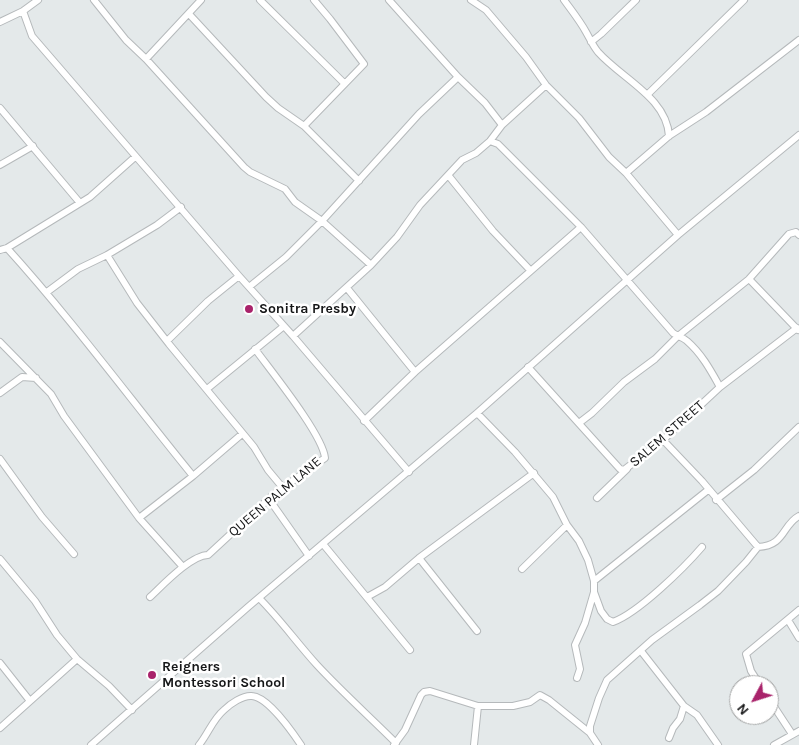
<!DOCTYPE html>
<style>
body{margin:0}
#map{position:relative;width:799px;height:745px;overflow:hidden;background:#e4e9ea;font-family:Karla,sans-serif}
canvas{display:block}
.north{position:absolute;left:729px;top:675px;width:50px;height:50px;box-sizing:border-box;background:#fff;border:1px solid #a1a2a2;border-radius:50%;rotate:230deg;font-size:14px;font-weight:700;line-height:20px;text-align:center;color:#151617}
.north::after{content:'';display:block;margin:auto;width:18px;height:22px;background:#a9236b;clip-path:polygon(50% 0,100% 100%,50% 72%,0 100%)}
</style>
<div id="map">
<canvas width="799" height="745"></canvas>
<div class="north">N</div>
</div>
<script>
const ctx = document.querySelector('canvas').getContext('2d');
ctx.lineJoin = 'round';
function trace(path, color, width, dash) { ctx.strokeStyle = color; ctx.lineWidth = width; ctx.lineCap = dash ? 'butt' : 'round'; ctx.setLineDash(dash || []); ctx.stroke(path); }
function drawText(font, color, halo, rows, align = 'center') {
  ctx.font = font + ' Karla,sans-serif'; ctx.lineWidth = 5; ctx.setLineDash([]); ctx.textBaseline = 'middle'; ctx.strokeStyle = halo; ctx.fillStyle = color; for (const [text, x, y, turn = 0] of rows) {
    ctx.save(); ctx.translate(x, y); ctx.rotate((+turn || 0) * Math.PI / 180); ctx.textAlign = isNaN(turn) ? turn : align; if (halo) ctx.strokeText(text, 0, 0); ctx.fillText(text, 0, 0); ctx.restore();
  }
}
const minor = new Path2D(`
 M 94,0 L 126,40 L 146,59 L 244,167 L 250,172 L 285,189 L 295,202 L 322,221 L 371,265
 M 260,0 L 344,83
 M 389,0 L 458,77 L 485,103 L 502,125
 M 471,0 L 486,10 L 526,57 L 546,85 L 579,118 L 609,157 L 626,173 L 678,235
 M 564,0 C 572,11 580,21 586,32 C 590,39 593,46 598,52 C 622,79 667,98 669,136
 M 23,11 L 32,36 L 239,276 L 293,336 L 409,472
 M 189,14 L 266,97 L 278,108 L 304,126 L 359,181
 M 0,22 L 23,11 L 38,0
 M 591,42 L 601,34 L 636,0
 M 146,59 L 201,0
 M 648,94 L 744,0
 M 0,108 L 80,203
 M 304,126 L 364,64 L 330,19 L 314,0
 M 490,141 L 498,144 L 581,227 L 673,333 C 677,336 683,337 687,341 C 702,354 711,371 720,387
 M 0,165 L 33,146
 M 626,173 L 669,136 L 706,112 L 799,40
 M 448,175 L 493,231 L 530,270
 M 7,248 C 73,321 131,400 193,476
 M 0,250 L 7,248 L 90,197 L 135,157
 M 107,255 L 137,303 L 169,344 L 254,447 L 268,470 L 283,488
 M 749,279 L 798,330
 M 249,287 L 286,257 L 322,221 L 419,114 L 458,77
 M 347,288 L 415,372
 M 47,292 L 78,269 L 107,255 L 157,225 L 181,207
 M 293,336 L 371,265 L 397,237 L 420,205 L 462,160 L 476,153 L 490,141 L 502,125 L 546,85
 M 167,341 L 208,301 L 239,276
 M 0,342 L 51,394 L 64,416 L 139,518 L 183,567
 M 528,367 L 620,469 L 624,470 L 663,440 L 720,387 L 797,328
 M 207,389 L 284,326
 M 0,393 L 22,377 L 36,378
 M 477,413 L 515,452 L 553,497 L 567,525 L 579,541 L 588,560 L 594,581 L 594,592 L 601,611 L 607,619 L 613,622 C 638,613 684,568 702,547
 M 364,421 L 415,372 L 581,227
 M 579,423 L 592,413 L 624,382 L 655,359 L 678,336 L 749,279 L 789,234 L 796,232 L 799,235
 M 663,440 L 702,481 L 758,547 C 785,546 782,525 799,516
 M 0,459 L 42,517 L 74,554
 M 597,498 L 627,469
 M 269,499 L 309,556
 M 716,500 L 754,470 L 799,427
 M 139,518 L 193,476 L 242,434
 M 323,544 L 410,650
 M 419,558 L 477,631
 M 0,559 L 35,601 L 57,635 L 77,659 L 109,686 L 132,710
 M 522,569 L 567,525
 M 594,581 L 708,490
 M 150,597 C 162,586 191,555 208,555 L 274,494 L 325,458 C 323,435 271,371 255,349
 M 367,597 L 385,587 L 419,558 L 534,473
 M 259,598 C 280,619 297,643 317,665 C 342,692 370,717 396,743
 M 788,620 L 799,638
 M 641,651 L 684,706 L 697,715 L 718,745
 M 0,663 L 30,701
 M 577,678 L 580,669 L 575,645 L 585,623 L 594,592
 M 760,685 L 751,671 L 746,654 L 799,610
 M 769,699 L 792,734
 M 0,728 L 77,659
 M 669,738 L 673,728 L 680,719 L 684,706
 M 91,745 L 248,607 L 477,413 L 678,235 L 799,135
 M 199,745 C 208,734 213,719 224,710 C 230,704 243,695 252,696 C 268,697 293,733 301,745
 M 394,745 L 405,730 L 421,695 L 424,692 L 430,691 L 478,706 L 513,706 L 530,702 L 540,695 L 549,700 L 590,733
 M 474,745 L 478,706
 M 598,745 L 590,733 L 590,726 L 599,698 L 607,680 L 652,640 L 700,605 L 718,591 L 746,562 L 758,547
 M 774,745 L 799,731`);
const markers = [
 [249,309,5,"#a9236b"],
 [152,675,5,"#a9236b"]
];
const poiNames = [
 ["Sonitra Presby",259,309],
 ["Reigners",162,667],
 ["Montessori School",162,683]
];
const streetNames = [
 ["SALEM STREET",667,434,-41],
 ["QUEEN PALM LANE",275,497,-40]
];
trace(minor, '#b5b9bb', 8);
trace(minor, '#fff', 6);
for (const [x, y, r, color] of markers) { const dot = new Path2D(); dot.arc(x, y, r, 0, 2 * Math.PI); ctx.fillStyle = color; ctx.fill(dot); trace(dot, '#fff', 2); }
drawText('bold 14px', '#151617', '#fff', poiNames, 'left');
drawText('14px', '#151617', '#fff', streetNames);
</script>
